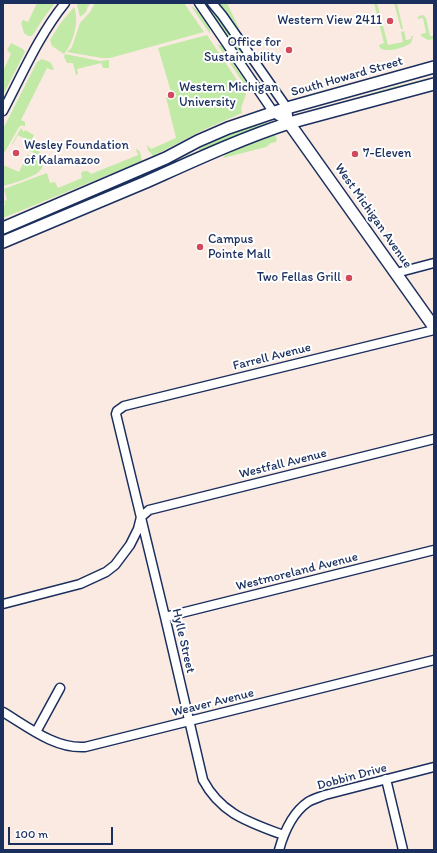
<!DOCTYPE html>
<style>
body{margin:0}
#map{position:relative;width:437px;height:853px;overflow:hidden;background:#faeae2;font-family:Itim,sans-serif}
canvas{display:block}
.frame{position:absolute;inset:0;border:4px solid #1b2f5e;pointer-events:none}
.scale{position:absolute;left:8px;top:827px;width:105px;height:18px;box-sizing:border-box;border:2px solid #1b2f5e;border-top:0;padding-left:5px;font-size:12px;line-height:14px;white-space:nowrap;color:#1b2f5e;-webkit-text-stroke:3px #fff;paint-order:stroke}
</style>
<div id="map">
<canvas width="437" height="853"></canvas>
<div class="frame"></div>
<div class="scale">100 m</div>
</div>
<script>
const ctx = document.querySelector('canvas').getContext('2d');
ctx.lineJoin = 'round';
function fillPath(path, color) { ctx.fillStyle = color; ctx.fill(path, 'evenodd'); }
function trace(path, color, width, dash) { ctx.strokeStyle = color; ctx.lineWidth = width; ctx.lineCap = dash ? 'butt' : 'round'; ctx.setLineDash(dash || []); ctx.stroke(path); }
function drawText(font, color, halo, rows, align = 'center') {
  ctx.font = font + ' Itim,sans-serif'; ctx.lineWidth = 4; ctx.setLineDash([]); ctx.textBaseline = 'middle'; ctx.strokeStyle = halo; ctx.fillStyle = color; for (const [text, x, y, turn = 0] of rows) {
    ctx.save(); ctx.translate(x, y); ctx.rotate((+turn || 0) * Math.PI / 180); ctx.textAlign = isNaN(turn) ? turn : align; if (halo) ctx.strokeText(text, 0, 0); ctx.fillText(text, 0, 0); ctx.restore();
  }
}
const green = new Path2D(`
 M 37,3 L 55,3 L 45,16 L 32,36 L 28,36 L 24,33 L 21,23 L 23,20 L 28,22 Z
 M 78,3 L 91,3 L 88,6 L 86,12 L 80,17 L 77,5 Z
 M 95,3 L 184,3 L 204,32 L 110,58 L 102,58 L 67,52 L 72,47 L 80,23 L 90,12 Z
 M 204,3 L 207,3 L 224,24 L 252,65 L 251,66 L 236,50 Z
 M 219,3 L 227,3 L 240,30 Z
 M 374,3 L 377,3 L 388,45 L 403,42 L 401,32 L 404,31 L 406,40 L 411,39 L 411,36 L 413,36 L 411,43 C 404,48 387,53 380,48 L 379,45 L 384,43 Z
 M 394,3 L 397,3 L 403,29 L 401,29 Z
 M 191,6 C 199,10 211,24 210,34 Z
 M 74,7 C 80,20 73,44 64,54 L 52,46 L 50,40 L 60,24 Z
 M 423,15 L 426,18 L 430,36 L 434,36 L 434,39 L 428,40 L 421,36 L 421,34 L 426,33 L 423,18 L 417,19 L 419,16 Z
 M 207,35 L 246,94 L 241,108 L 242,113 L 203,130 L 153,156 L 148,150 L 147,145 L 151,149 L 176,138 L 166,97 L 172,95 L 158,48 Z
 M 11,43 L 23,49 L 25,52 L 3,95 L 3,71 L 11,54 L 7,50 Z
 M 217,44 L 222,46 L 253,93 L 250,93 Z
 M 65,54 L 100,61 L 109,60 L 109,68 L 103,68 L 101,63 L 77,69 L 78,74 L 76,75 L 73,63 L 67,63 L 64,57 Z
 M 42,59 L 50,62 L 54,69 L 52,70 L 47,68 L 21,120 L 25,122 L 25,127 L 22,125 L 19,127 L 3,155 L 3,129 L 37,62 Z
 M 434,77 L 434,80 L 391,90 L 311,114 L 310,111 L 393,87 Z
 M 266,123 L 268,125 L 202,150 L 199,150 L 199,146 L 222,135 Z
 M 21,128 L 24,132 L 25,130 L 34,135 L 27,151 L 31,142 L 18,135 L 13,144 L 12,144 Z
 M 275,135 L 277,139 L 276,142 L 271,143 L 266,147 L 223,158 L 226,153 Z
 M 35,142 L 37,143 L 40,154 L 38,155 L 30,151 Z
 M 137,149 L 140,152 L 142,161 L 3,218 L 3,206 L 5,205 L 4,201 L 7,200 L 4,189 L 47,173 L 50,183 L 55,182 L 58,188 L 82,178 L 81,173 L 84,171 L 88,171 L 91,174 L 138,155 L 136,150 Z
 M 191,151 L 188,155 L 173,161 L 158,171 L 116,188 L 159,169 L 169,162 Z
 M 28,154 C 29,155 30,157 32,157 C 33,157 36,157 39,159 C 56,173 10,184 3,186 L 3,165 L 19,172 Z
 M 85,198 L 93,199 L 3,237 L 3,232 Z`);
const minor = new Path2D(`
 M 199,3 L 274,113 L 289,123
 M 212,3 L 222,15 L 287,108 L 289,123
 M 3,111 C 22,75 39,35 65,3
 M 396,273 L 434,263
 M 3,604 L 80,584 L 106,572 L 115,565 L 130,545 L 138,529 L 141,517 L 149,510 L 434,439
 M 165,617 L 434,550
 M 3,712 C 28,727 55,749 85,747 L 434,660
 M 36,732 L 60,688
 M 386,779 L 403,850
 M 283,835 C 249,822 221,814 203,780 L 165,617 L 116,414 L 117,411 L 124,406 L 434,330
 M 279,850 C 284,832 292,813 308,802 C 313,799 320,797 325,795 L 434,767`);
const tertiary = new Path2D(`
 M 289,123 L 434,327
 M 3,228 L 166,158 L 198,141 L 228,128 L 287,108 L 434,67
 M 3,242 C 51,222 99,202 146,182 C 193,161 240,139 289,123 L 434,84`);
const markers = [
 [390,21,4,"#d1495b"],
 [289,50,4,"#d1495b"],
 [171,95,4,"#d1495b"],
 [16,153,4,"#d1495b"],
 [355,154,4,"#d1495b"],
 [200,247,4,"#d1495b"],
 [349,278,4,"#d1495b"]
];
const poiNames = [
 ["Western View 2411",382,21,"right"],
 ["Office for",281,43,"right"],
 ["Sustainability",281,58,"right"],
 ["Western Michigan",179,88],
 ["University",179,103],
 ["Wesley Foundation",24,146],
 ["of Kalamazoo",24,161],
 ["7-Eleven",363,154],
 ["Campus",208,240],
 ["Pointe Mall",208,255],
 ["Two Fellas Grill",341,278,"right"]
];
const streetNames = [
 ["South Howard Street",347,77,-16],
 ["West Michigan Avenue",373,216,55],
 ["Farrell Avenue",272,357,-14],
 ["Westfall Avenue",283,464,-14],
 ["Westmoreland Avenue",297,572,-14],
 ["Hylle Street",183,641,77],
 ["Weaver Avenue",213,703,-14],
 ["Dobbin Drive",352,777,-15]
];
fillPath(green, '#c1eaa6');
trace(minor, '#1b2f5e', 11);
trace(tertiary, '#1b2f5e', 14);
trace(minor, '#fff', 8);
trace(tertiary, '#fff', 11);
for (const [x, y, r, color] of markers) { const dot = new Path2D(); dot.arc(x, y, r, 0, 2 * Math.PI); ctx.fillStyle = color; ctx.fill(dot); trace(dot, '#fff', 1.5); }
drawText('13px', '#1b2f5e', '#fff', poiNames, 'left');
drawText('13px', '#1b2f5e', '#fff', streetNames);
</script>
